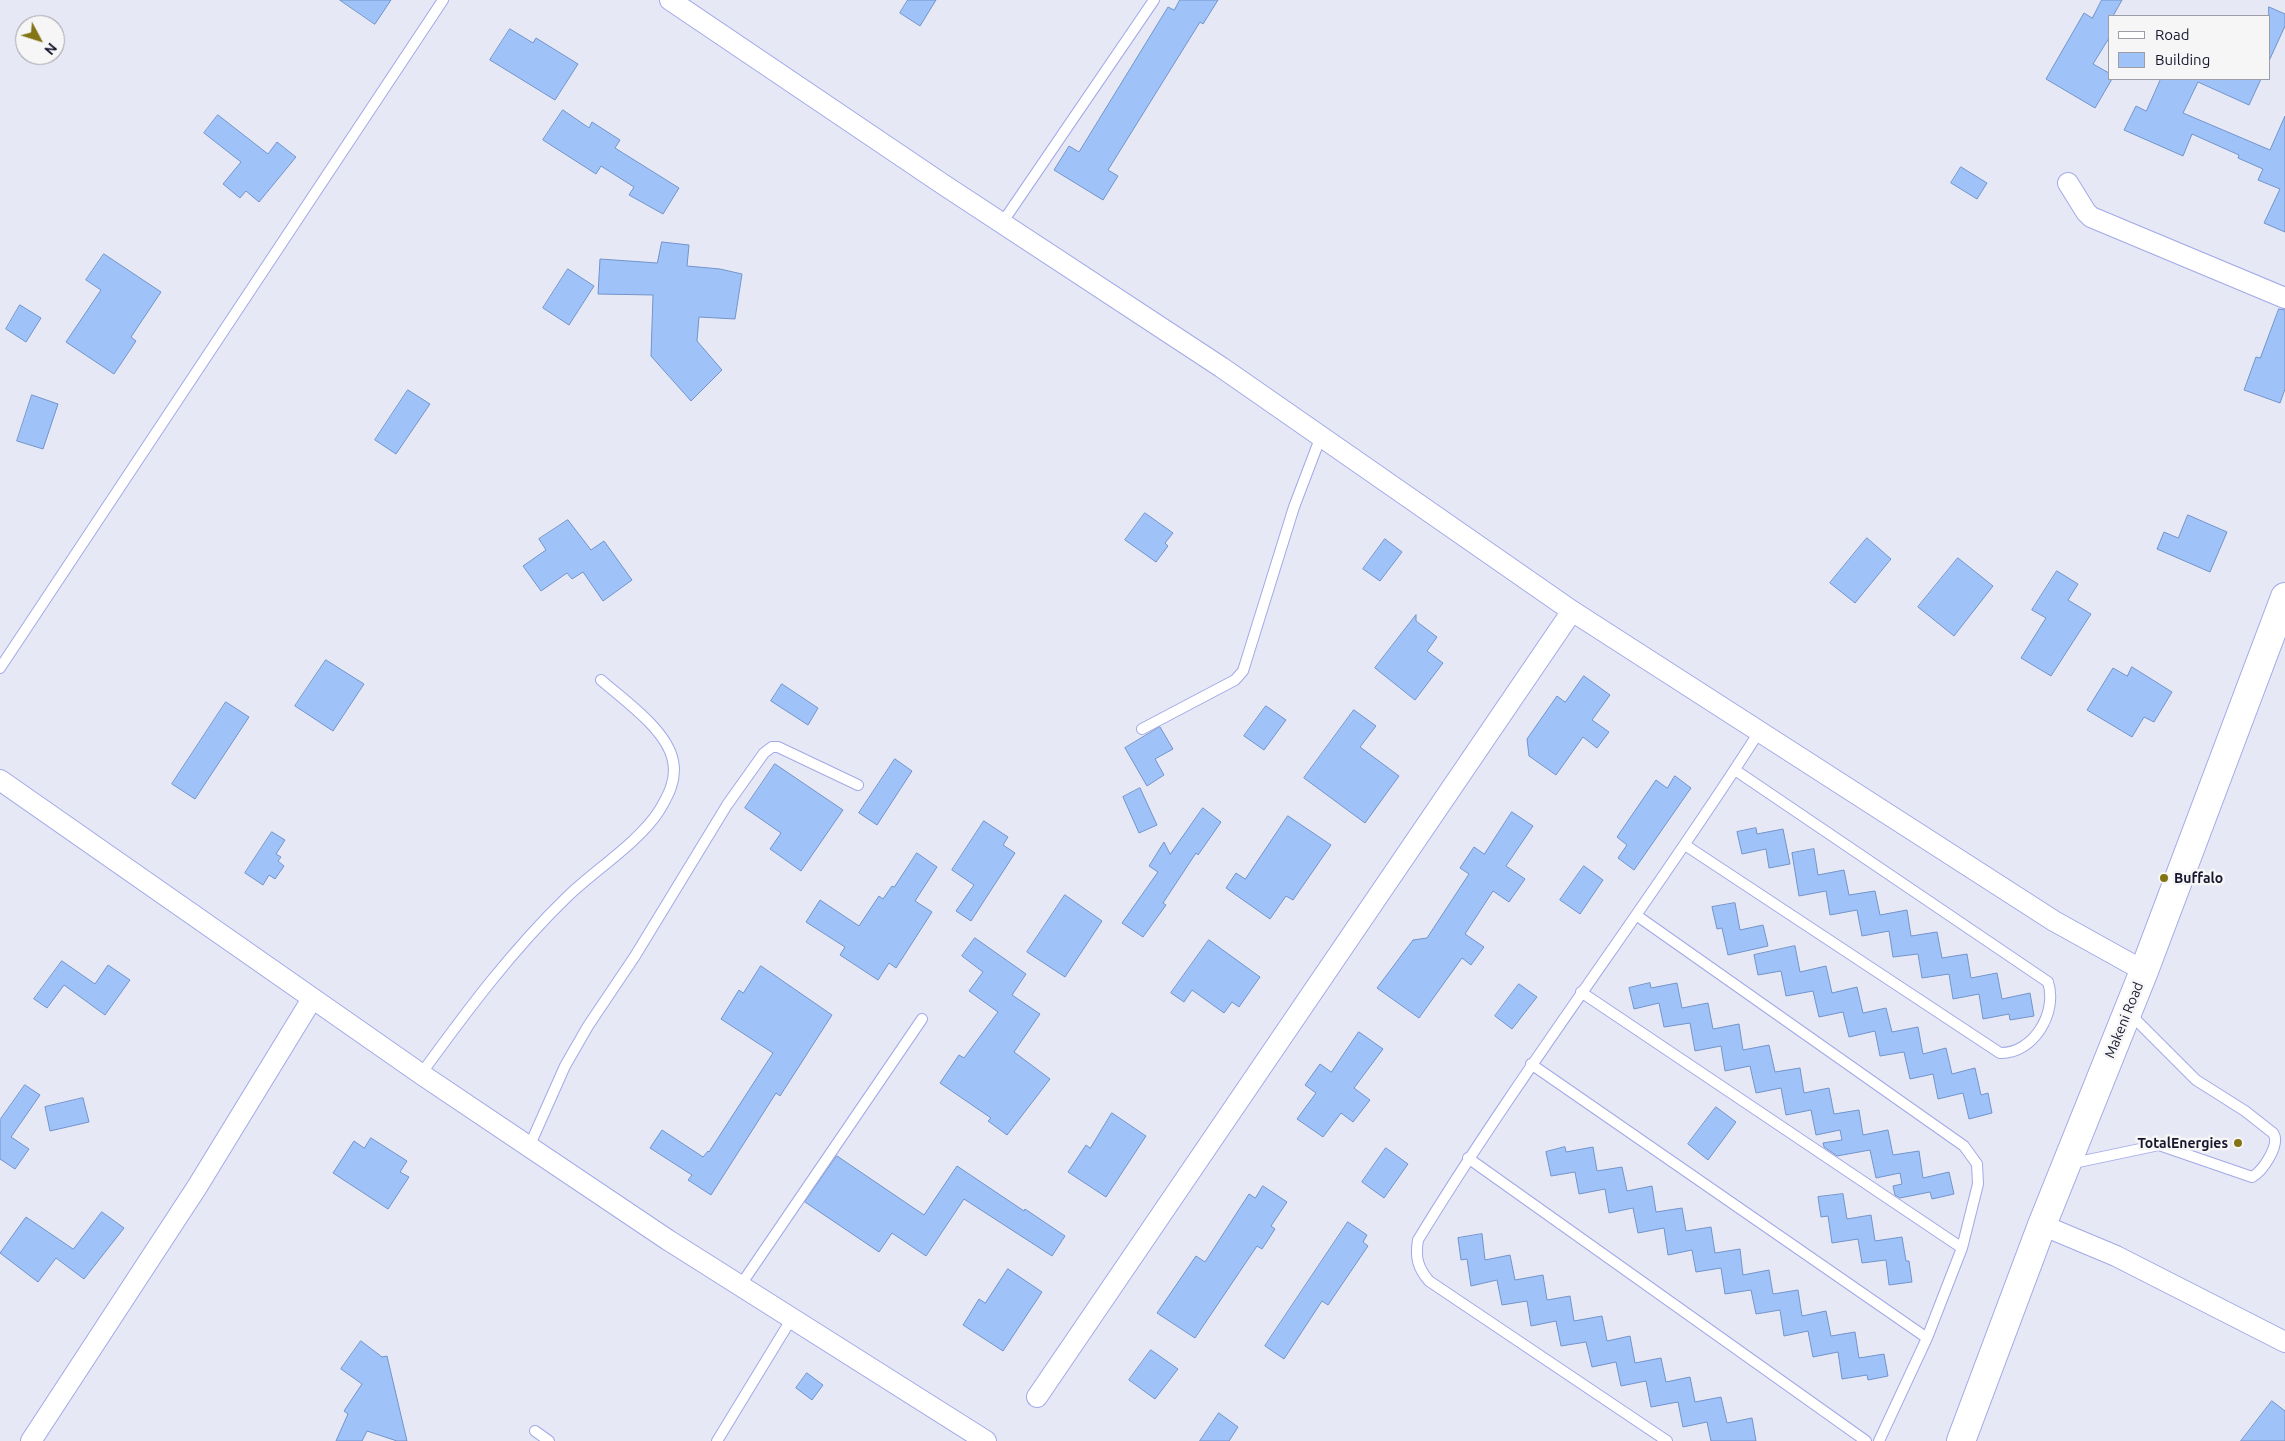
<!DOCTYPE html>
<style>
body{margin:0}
#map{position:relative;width:2285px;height:1441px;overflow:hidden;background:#e6e8f5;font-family:Ubuntu,sans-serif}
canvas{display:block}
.legend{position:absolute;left:2108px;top:15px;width:162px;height:65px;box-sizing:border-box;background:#f6f6f6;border:1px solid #9c9da6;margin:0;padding:6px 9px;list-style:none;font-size:15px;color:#16172e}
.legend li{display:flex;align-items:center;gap:10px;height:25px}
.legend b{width:25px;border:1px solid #9c9da6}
.north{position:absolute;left:15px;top:15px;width:50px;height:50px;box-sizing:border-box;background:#f6f6f6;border:1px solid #9c9da6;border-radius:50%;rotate:130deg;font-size:14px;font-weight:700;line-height:20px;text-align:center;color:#16172e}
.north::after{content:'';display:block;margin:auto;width:18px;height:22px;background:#837416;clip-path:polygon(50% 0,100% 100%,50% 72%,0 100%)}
</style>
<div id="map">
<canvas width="2285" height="1441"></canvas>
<ul class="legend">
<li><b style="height:6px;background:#fff"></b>Road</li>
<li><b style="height:14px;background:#9fc2f9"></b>Building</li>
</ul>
<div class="north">N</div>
</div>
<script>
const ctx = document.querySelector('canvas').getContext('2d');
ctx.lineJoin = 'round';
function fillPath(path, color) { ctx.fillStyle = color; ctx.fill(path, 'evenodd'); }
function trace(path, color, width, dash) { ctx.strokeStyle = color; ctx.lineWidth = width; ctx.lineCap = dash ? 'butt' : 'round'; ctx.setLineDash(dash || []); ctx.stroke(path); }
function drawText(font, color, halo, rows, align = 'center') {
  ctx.font = font + ' Ubuntu,sans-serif'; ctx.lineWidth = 5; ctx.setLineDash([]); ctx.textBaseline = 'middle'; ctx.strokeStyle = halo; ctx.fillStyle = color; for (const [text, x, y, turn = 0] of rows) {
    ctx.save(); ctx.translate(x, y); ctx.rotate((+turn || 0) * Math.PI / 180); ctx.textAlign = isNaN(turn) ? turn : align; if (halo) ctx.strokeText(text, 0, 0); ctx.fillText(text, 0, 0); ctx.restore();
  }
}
const building = new Path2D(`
 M 340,0 L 391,0 L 375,24 Z
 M 908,0 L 936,0 L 920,26 L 900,13 Z
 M 1180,0 L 1218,0 L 1203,24 L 1200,22 L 1108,170 L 1118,176 L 1103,200 L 1054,170 L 1069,146 L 1079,152 L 1168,7 L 1174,10 Z
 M 2102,0 L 2122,0 L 2113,16 L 2109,16 L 2109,38 L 2093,64 L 2109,73 L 2109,79 L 2112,79 L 2095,108 L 2046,79 L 2084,13 L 2092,18 Z
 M 2269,7 L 2285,14 L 2285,26 L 2269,61 Z
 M 510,29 L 533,43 L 536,38 L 578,64 L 555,100 L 490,60 Z
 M 2161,79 L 2261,79 L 2249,105 L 2198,82 L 2183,113 L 2270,150 L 2285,116 L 2285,232 L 2264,223 L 2280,189 L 2258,180 L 2263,169 L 2238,158 L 2239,155 L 2192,134 L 2183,156 L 2124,130 L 2136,106 L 2146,111 Z
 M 563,110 L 589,128 L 592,122 L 620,140 L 615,148 L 679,188 L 663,214 L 629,195 L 634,187 L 601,166 L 596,174 L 543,140 Z
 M 218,115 L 268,154 L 277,142 L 296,157 L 259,202 L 246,191 L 240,198 L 223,184 L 241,162 L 204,133 Z
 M 1961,167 L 1987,183 L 1977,199 L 1951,183 Z
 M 662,242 L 689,245 L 687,266 L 720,269 L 742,274 L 735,319 L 699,317 L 697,341 L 722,370 L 691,401 L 651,356 L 653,295 L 598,294 L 600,259 L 657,263 Z
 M 104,254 L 161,292 L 131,337 L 136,341 L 114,374 L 66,342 L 101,290 L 86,280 Z
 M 568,269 L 594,286 L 569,325 L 543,308 Z
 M 20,305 L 41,318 L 26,342 L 6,329 Z
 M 2279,309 L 2285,310 L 2285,389 L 2280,403 L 2244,390 L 2256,357 L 2260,358 Z
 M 408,390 L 430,404 L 396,454 L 375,440 Z
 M 32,395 L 58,404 L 43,449 L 17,441 Z
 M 1145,513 L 1173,533 L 1165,543 L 1168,546 L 1156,562 L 1125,540 Z
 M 2188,515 L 2227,532 L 2210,572 L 2157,549 L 2164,532 L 2178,538 Z
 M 568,520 L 591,550 L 604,541 L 632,580 L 603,601 L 583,572 L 572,579 L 567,573 L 541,591 L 523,566 L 546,550 L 539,539 Z
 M 1867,538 L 1891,559 L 1855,603 L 1830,583 Z
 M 1385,539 L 1402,552 L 1380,581 L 1363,569 Z
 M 1958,558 L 1993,586 L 1954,636 L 1918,607 Z
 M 2057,571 L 2078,584 L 2068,600 L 2091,614 L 2051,676 L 2021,658 L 2046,618 L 2032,610 Z
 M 1416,615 L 1416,621 L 1437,637 L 1427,651 L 1443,663 L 1415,700 L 1375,668 Z
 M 326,660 L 364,684 L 333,731 L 295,706 Z
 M 2132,667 L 2172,692 L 2154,722 L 2144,717 L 2132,737 L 2087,710 L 2113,668 L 2127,676 Z
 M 1584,676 L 1610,695 L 1592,720 L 1609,732 L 1597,748 L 1583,737 L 1556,775 L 1529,756 L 1527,739 L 1557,696 L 1565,702 Z
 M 782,684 L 818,708 L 808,725 L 771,701 Z
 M 226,702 L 249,717 L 195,799 L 172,784 Z
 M 1266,706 L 1286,720 L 1264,750 L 1244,736 Z
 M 1354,710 L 1376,726 L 1360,747 L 1399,776 L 1365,823 L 1304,778 Z
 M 1160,727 L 1173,749 L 1155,759 L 1164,775 L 1147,786 L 1125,748 Z
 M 895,759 L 912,771 L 877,825 L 859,813 Z
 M 775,764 L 843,810 L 801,871 L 770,849 L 781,833 L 745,808 Z
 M 1675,776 L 1691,788 L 1634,870 L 1618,858 L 1627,845 L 1617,837 L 1656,780 L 1667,788 Z
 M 1140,788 L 1157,825 L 1139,833 L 1123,797 Z
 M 1203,808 L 1221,822 L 1198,855 L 1196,853 L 1163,903 L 1166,905 L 1143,937 L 1122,923 L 1158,872 L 1149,866 L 1164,842 L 1170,854 Z
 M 1512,812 L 1533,826 L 1506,866 L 1525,879 L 1509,902 L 1493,891 L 1465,934 L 1484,947 L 1471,965 L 1462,958 L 1419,1018 L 1377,988 L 1413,940 L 1427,938 L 1469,874 L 1460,868 L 1474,847 L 1484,854 Z
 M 1288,816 L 1331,845 L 1293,900 L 1286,896 L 1270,919 L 1226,888 L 1236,873 L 1245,879 Z
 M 984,821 L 1008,837 L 1003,845 L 1015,853 L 971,921 L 956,911 L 974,885 L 952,870 Z
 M 1756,828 L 1757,834 L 1783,829 L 1790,864 L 1769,868 L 1766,849 L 1742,854 L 1737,832 Z
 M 272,832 L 285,840 L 276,854 L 281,857 L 278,861 L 284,866 L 275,879 L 269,875 L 263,885 L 245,873 Z
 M 1814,849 L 1818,875 L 1844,870 L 1849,895 L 1875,891 L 1880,915 L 1907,910 L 1911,936 L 1937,932 L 1942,958 L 1967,954 L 1971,978 L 1997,973 L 2002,999 L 2030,993 L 2034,1016 L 2010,1020 L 2009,1014 L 1983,1019 L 1979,994 L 1953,999 L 1949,974 L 1922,978 L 1918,954 L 1893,957 L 1889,931 L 1862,936 L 1857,910 L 1830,915 L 1826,891 L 1799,896 L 1792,853 Z
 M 917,853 L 937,867 L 915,901 L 932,912 L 896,968 L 889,963 L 878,980 L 840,955 L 845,947 L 806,922 L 820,900 L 859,926 L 879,896 L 883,899 L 892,886 L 894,887 Z
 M 1584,866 L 1603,880 L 1580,914 L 1560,900 Z
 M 1065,895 L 1102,921 L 1065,977 L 1027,952 Z
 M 1735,903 L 1740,930 L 1763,925 L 1768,946 L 1728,955 L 1722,928 L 1717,929 L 1712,907 Z
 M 975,938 L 1026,974 L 1012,995 L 1040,1014 L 1014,1052 L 1050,1079 L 1007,1135 L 988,1121 L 991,1118 L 940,1083 L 959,1055 L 964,1058 L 998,1012 L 969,991 L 983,972 L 962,956 Z
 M 1209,940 L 1260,977 L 1239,1007 L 1232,1002 L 1224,1013 L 1192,990 L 1184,1002 L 1171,993 Z
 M 1795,946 L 1800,972 L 1826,966 L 1832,993 L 1857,987 L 1863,1013 L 1886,1008 L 1892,1032 L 1918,1027 L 1923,1054 L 1946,1048 L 1952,1074 L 1975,1068 L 1981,1095 L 1988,1093 L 1992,1113 L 1969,1119 L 1963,1093 L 1938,1099 L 1933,1074 L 1910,1079 L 1904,1052 L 1880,1056 L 1875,1031 L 1849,1037 L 1843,1012 L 1819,1017 L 1813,991 L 1786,996 L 1781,971 L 1758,975 L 1754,955 Z
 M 62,961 L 95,984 L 108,965 L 130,980 L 105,1015 L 64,985 L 47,1008 L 34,999 Z
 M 761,966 L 832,1015 L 780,1096 L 776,1093 L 711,1195 L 688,1180 L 692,1175 L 650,1148 L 662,1130 L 703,1157 L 708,1151 L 709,1152 L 773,1053 L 721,1019 L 739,990 L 743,993 Z
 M 1650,983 L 1651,988 L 1677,983 L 1682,1008 L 1708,1003 L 1713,1029 L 1739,1024 L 1743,1050 L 1769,1045 L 1775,1072 L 1800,1068 L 1804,1093 L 1829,1088 L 1834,1114 L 1859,1110 L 1863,1135 L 1888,1130 L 1893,1155 L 1919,1151 L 1923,1178 L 1949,1172 L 1954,1194 L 1932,1199 L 1930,1192 L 1900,1198 L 1895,1195 L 1893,1186 L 1902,1184 L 1900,1173 L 1876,1178 L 1870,1150 L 1837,1156 L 1824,1147 L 1823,1143 L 1842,1140 L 1840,1130 L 1816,1135 L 1811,1110 L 1786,1115 L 1781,1088 L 1756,1093 L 1750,1066 L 1725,1071 L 1721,1046 L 1695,1051 L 1690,1023 L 1664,1027 L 1659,1003 L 1634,1009 L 1629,988 Z
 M 1519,984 L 1537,997 L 1512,1029 L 1495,1016 Z
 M 1359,1032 L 1383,1049 L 1354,1088 L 1370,1100 L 1353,1122 L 1341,1113 L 1323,1137 L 1297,1119 L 1316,1093 L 1305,1085 L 1320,1064 L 1331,1072 Z
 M 25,1085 L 40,1095 L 11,1137 L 29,1149 L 15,1169 L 0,1159 L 0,1120 Z
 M 83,1098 L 89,1122 L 50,1131 L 45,1107 Z
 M 1716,1107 L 1736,1122 L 1708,1160 L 1688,1144 Z
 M 1112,1113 L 1146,1136 L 1106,1197 L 1068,1172 L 1086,1145 L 1090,1148 Z
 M 371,1138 L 407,1161 L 400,1172 L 409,1177 L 388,1209 L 333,1173 L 354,1141 L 364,1148 Z
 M 1565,1147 L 1566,1152 L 1593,1147 L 1597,1171 L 1622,1167 L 1627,1191 L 1652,1186 L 1656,1212 L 1682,1208 L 1686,1231 L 1711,1227 L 1715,1253 L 1740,1249 L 1743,1275 L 1769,1270 L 1773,1294 L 1798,1290 L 1802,1316 L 1826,1311 L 1831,1336 L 1855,1332 L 1859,1358 L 1884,1354 L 1888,1376 L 1868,1380 L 1867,1375 L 1842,1379 L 1838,1352 L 1813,1357 L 1808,1331 L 1784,1336 L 1780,1310 L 1756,1314 L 1751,1290 L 1725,1294 L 1721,1268 L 1696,1272 L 1692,1250 L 1668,1255 L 1664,1228 L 1638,1233 L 1633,1208 L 1609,1213 L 1605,1189 L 1579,1194 L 1575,1172 L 1551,1176 L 1546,1152 Z
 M 1386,1148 L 1408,1164 L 1384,1198 L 1362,1182 Z
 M 837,1156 L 924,1215 L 957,1166 L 1024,1211 L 1025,1209 L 1065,1236 L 1052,1256 L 964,1199 L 926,1256 L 892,1233 L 879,1252 L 805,1202 Z
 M 1263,1186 L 1287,1202 L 1271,1226 L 1275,1229 L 1262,1249 L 1257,1246 L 1195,1338 L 1157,1313 L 1196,1256 L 1205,1262 L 1249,1194 L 1255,1198 Z
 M 1843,1194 L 1847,1219 L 1871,1215 L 1875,1241 L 1902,1237 L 1906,1261 L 1909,1261 L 1912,1282 L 1889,1285 L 1886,1260 L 1862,1263 L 1858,1239 L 1832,1243 L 1828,1216 L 1821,1217 L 1818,1197 Z
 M 102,1212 L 124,1228 L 84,1279 L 56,1258 L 38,1282 L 0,1253 L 26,1217 L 73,1249 Z
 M 1348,1222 L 1367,1235 L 1363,1242 L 1368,1246 L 1328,1305 L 1322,1301 L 1284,1359 L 1265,1346 Z
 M 1482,1234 L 1485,1260 L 1510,1255 L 1515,1280 L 1543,1275 L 1547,1300 L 1570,1296 L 1574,1321 L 1602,1316 L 1607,1341 L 1630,1336 L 1635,1363 L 1661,1358 L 1666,1382 L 1690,1377 L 1695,1402 L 1721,1397 L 1727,1423 L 1752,1418 L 1756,1441 L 1711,1441 L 1707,1422 L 1683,1427 L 1678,1402 L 1651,1407 L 1646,1381 L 1621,1386 L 1616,1362 L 1592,1367 L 1586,1342 L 1561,1346 L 1556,1321 L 1531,1326 L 1527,1301 L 1502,1305 L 1497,1280 L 1471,1286 L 1467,1259 L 1461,1260 L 1458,1238 Z
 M 1008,1269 L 1042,1292 L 1003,1351 L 963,1325 L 979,1299 L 985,1303 Z
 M 361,1341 L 382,1357 L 387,1356 L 407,1441 L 397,1441 L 367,1431 L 362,1441 L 336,1441 L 348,1414 L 344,1411 L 362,1384 L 341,1369 Z
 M 1151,1350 L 1178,1369 L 1155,1399 L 1129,1380 Z
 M 807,1373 L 823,1385 L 812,1400 L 796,1388 Z
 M 2272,1401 L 2285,1411 L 2285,1441 L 2241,1441 Z
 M 1219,1413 L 1238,1427 L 1229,1441 L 1200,1441 Z`);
const service = new Path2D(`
 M 1002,223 L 1154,0
 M 0,668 L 443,0
 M 1142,729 L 1235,680 L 1243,671 L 1294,507 L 1321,436
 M 1685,845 L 2000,1053 C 2033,1054 2058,1013 2048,982 L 1735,770
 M 1636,915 L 1964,1146 L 1977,1164 L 1978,1184 L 1962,1248 L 1927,1338 L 1879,1441
 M 1581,992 L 1962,1248
 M 1531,1064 L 1927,1338
 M 421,1074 C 466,1012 512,950 568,896 C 595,870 639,842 659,811 C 668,796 677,780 673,761 C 667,730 625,701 601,680
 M 529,1147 L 565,1066 L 588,1026 L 635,956 L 727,805 L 764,753 L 772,747 L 778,747 L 858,785
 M 1468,1158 L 1866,1441
 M 2069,1164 L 2159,1145 L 2252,1177 C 2263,1171 2281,1144 2273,1133 L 2245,1111 L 2196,1080 L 2130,1014
 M 740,1286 L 922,1019
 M 535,1431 L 549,1441
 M 717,1441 L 792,1318
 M 1667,1441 L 1429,1281 C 1418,1268 1415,1258 1418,1240 C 1524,1066 1649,905 1759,732`);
const minor = new Path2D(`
 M 670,0 L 944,185 L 1221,367 L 1572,611 L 2054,921 L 2144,971
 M 2068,183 L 2086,212 L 2091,217 L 2285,298
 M 0,780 L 421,1074 L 668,1240 L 986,1441
 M 2042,1225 L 2116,1256 L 2285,1342
 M 1037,1397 L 1572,611
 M 31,1441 L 197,1187 L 312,999`);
const secondary = new Path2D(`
 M 1961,1441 L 2042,1225 L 2144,971 L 2285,597`);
const markers = [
 [2164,878,5,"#837416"],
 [2238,1143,5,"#837416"]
];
const poiNames = [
 ["Buffalo",2174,878],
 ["TotalEnergies",2228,1143,"right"]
];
const streetNames = [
 ["Makeni Road",2124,1020,-68]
];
fillPath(building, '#9fc2f9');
trace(building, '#7294ca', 1);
trace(service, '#a2a9e7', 12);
trace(minor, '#a2a9e7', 22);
trace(secondary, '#a2a9e7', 30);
trace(service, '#fff', 10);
trace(minor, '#fff', 20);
trace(secondary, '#fff', 28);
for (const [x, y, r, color] of markers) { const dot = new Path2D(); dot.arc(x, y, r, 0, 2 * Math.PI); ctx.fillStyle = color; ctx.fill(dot); trace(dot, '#f6f6f6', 2); }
drawText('bold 14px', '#16172e', '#f6f6f6', poiNames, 'left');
drawText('14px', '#16172e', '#f6f6f6', streetNames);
</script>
